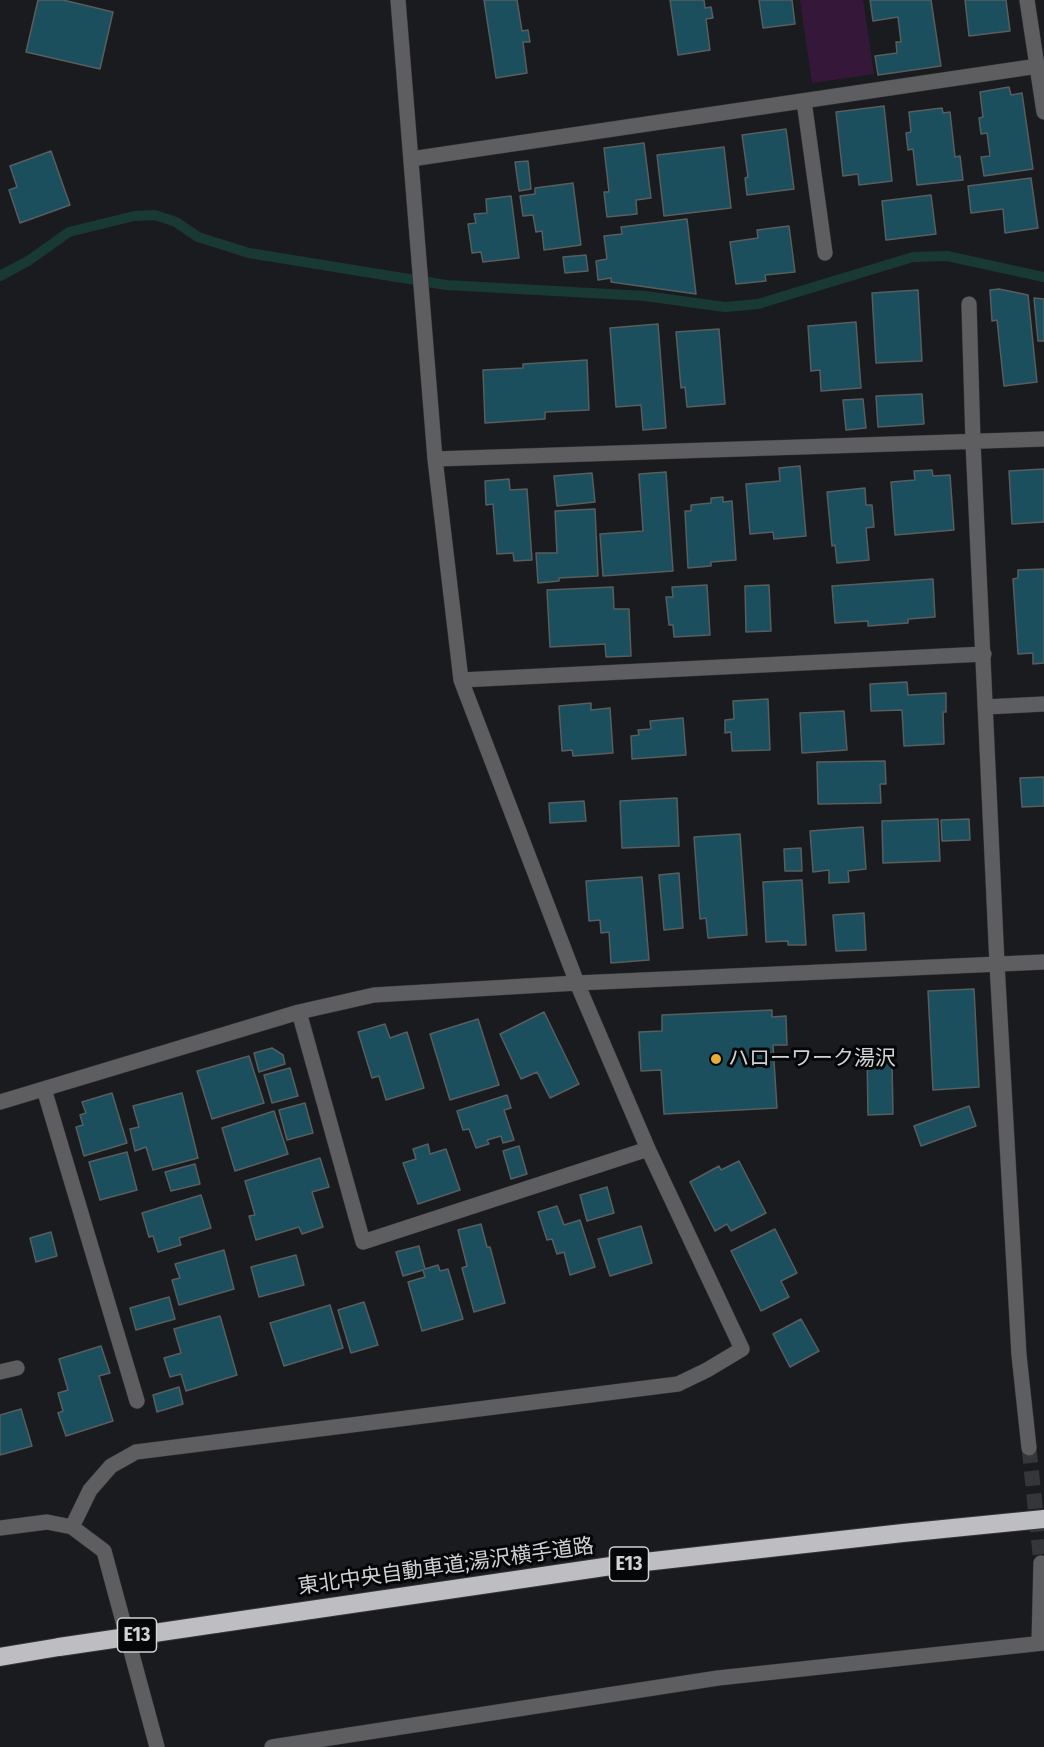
<!DOCTYPE html>
<meta charset="utf-8">
<style>
body{margin:0}
canvas{display:block;background:#191b1e}
</style>
<canvas width="1044" height="1747"></canvas>
<script>
const ctx = document.querySelector('canvas').getContext('2d');
ctx.lineJoin = 'round';
function fillPath(path, color) { ctx.fillStyle = color; ctx.fill(path, 'evenodd'); }
function trace(path, color, width, dash) { ctx.strokeStyle = color; ctx.lineWidth = width; ctx.lineCap = dash ? 'butt' : 'round'; ctx.setLineDash(dash || []); ctx.stroke(path); }
function drawText(font, color, halo, rows, align = 'center') {
  ctx.font = font + ' "Fira Sans Condensed","Noto Sans JP",sans-serif'; ctx.lineWidth = 6; ctx.setLineDash([]); ctx.textBaseline = 'middle'; ctx.strokeStyle = halo; ctx.fillStyle = color; for (const [text, x, y, turn = 0] of rows) {
    ctx.save(); ctx.translate(x, y); ctx.rotate((+turn || 0) * Math.PI / 180); ctx.textAlign = isNaN(turn) ? turn : align; if (halo) ctx.strokeText(text, 0, 0); ctx.fillText(text, 0, 0); ctx.restore();
  }
}
const green = new Path2D(`
 M 800,0 L 863,0 L 874,74 L 812,83 Z`);
const stream = new Path2D(`
 M 0,276 L 28,261 L 69,232 L 134,216 L 155,215 L 176,222 L 198,237 L 249,253 L 446,285 L 645,296 L 725,307 L 758,304 L 913,257 L 947,256 L 1044,277`);
const building = new Path2D(`
 M 38,0 L 63,0 L 113,12 L 100,69 L 26,52 Z
 M 484,0 L 517,0 L 522,31 L 528,30 L 530,42 L 523,42 L 527,73 L 496,78 Z
 M 670,0 L 704,0 L 705,8 L 711,7 L 713,18 L 706,19 L 710,50 L 678,55 Z
 M 759,0 L 792,0 L 795,24 L 763,28 Z
 M 870,0 L 931,0 L 941,66 L 878,75 L 875,56 L 897,53 L 896,42 L 901,42 L 898,17 L 873,21 Z
 M 965,0 L 1006,0 L 1010,31 L 969,36 Z
 M 1009,87 L 1011,95 L 1022,93 L 1033,169 L 984,176 L 981,157 L 990,156 L 987,133 L 981,134 L 979,118 L 983,117 L 980,92 Z
 M 884,106 L 892,181 L 859,185 L 858,174 L 843,176 L 836,112 Z
 M 942,108 L 943,113 L 950,112 L 955,157 L 960,156 L 963,180 L 917,185 L 913,149 L 908,150 L 906,133 L 911,132 L 909,112 Z
 M 786,129 L 794,189 L 747,195 L 745,178 L 748,177 L 742,135 Z
 M 644,143 L 651,198 L 636,200 L 637,214 L 607,217 L 604,192 L 609,192 L 604,148 Z
 M 724,147 L 731,208 L 664,216 L 657,155 Z
 M 51,151 L 70,205 L 20,223 L 9,190 L 17,187 L 10,166 Z
 M 528,161 L 531,189 L 519,191 L 515,162 Z
 M 1031,178 L 1038,228 L 1005,233 L 1003,209 L 971,213 L 968,186 Z
 M 573,183 L 581,245 L 544,250 L 542,231 L 536,232 L 533,215 L 523,216 L 520,196 L 535,194 L 535,188 Z
 M 931,195 L 936,234 L 886,240 L 882,201 Z
 M 511,196 L 519,258 L 483,262 L 481,252 L 472,253 L 468,224 L 476,223 L 474,214 L 487,213 L 486,199 Z
 M 687,219 L 696,294 L 611,282 L 611,278 L 598,280 L 596,261 L 607,259 L 604,236 L 622,234 L 621,227 Z
 M 789,226 L 795,272 L 765,275 L 766,281 L 736,284 L 730,242 L 758,238 L 757,230 Z
 M 586,255 L 588,271 L 565,273 L 563,257 Z
 M 999,289 L 1028,295 L 1037,382 L 1004,386 L 997,320 L 992,321 L 990,290 Z
 M 918,290 L 922,361 L 876,363 L 872,293 Z
 M 1034,298 L 1044,299 L 1044,341 L 1038,341 Z
 M 856,322 L 861,388 L 821,391 L 820,370 L 811,371 L 808,326 Z
 M 658,324 L 666,428 L 643,430 L 641,405 L 616,407 L 610,328 Z
 M 719,329 L 725,404 L 687,407 L 685,387 L 681,388 L 676,332 Z
 M 587,360 L 589,410 L 545,412 L 545,419 L 485,423 L 483,370 L 523,368 L 523,364 Z
 M 922,394 L 924,424 L 878,427 L 876,396 Z
 M 863,399 L 866,428 L 846,430 L 843,400 Z
 M 800,466 L 806,536 L 774,539 L 773,532 L 750,534 L 746,484 L 780,481 L 779,468 Z
 M 1044,469 L 1044,522 L 1012,524 L 1009,471 Z
 M 932,470 L 933,476 L 950,475 L 954,530 L 895,535 L 891,482 L 915,480 L 914,471 Z
 M 666,472 L 673,571 L 603,576 L 600,534 L 643,531 L 639,474 Z
 M 592,473 L 595,502 L 557,506 L 554,476 Z
 M 509,479 L 510,490 L 527,489 L 532,560 L 514,561 L 513,553 L 497,554 L 493,504 L 486,505 L 485,481 Z
 M 865,488 L 866,505 L 872,505 L 874,527 L 866,528 L 869,560 L 837,563 L 835,545 L 832,546 L 827,492 Z
 M 723,497 L 723,502 L 732,501 L 736,560 L 711,562 L 711,566 L 688,568 L 685,511 L 691,511 L 691,505 L 711,503 L 711,498 Z
 M 595,509 L 598,576 L 559,578 L 559,581 L 538,583 L 536,553 L 557,553 L 555,511 Z
 M 1044,569 L 1044,663 L 1033,664 L 1033,653 L 1018,654 L 1013,579 L 1018,578 L 1018,570 Z
 M 933,579 L 935,617 L 908,619 L 908,623 L 868,626 L 868,621 L 835,623 L 832,586 Z
 M 707,585 L 710,635 L 674,637 L 673,625 L 669,625 L 666,597 L 673,597 L 672,587 Z
 M 769,585 L 771,631 L 746,632 L 745,586 Z
 M 613,587 L 614,609 L 629,609 L 631,656 L 606,657 L 605,644 L 550,647 L 547,590 Z
 M 907,682 L 908,695 L 946,693 L 946,712 L 943,712 L 944,744 L 904,746 L 902,710 L 871,711 L 870,684 Z
 M 768,699 L 770,750 L 732,751 L 731,732 L 725,733 L 725,720 L 734,719 L 733,701 Z
 M 591,703 L 591,710 L 610,708 L 613,753 L 573,756 L 572,750 L 562,751 L 559,706 Z
 M 844,711 L 847,750 L 802,753 L 800,713 Z
 M 683,718 L 686,755 L 632,759 L 631,736 L 639,735 L 638,730 L 651,729 L 650,721 Z
 M 885,761 L 886,784 L 880,784 L 881,803 L 818,804 L 817,762 Z
 M 1044,777 L 1044,806 L 1022,807 L 1020,778 Z
 M 677,798 L 679,846 L 622,848 L 620,801 Z
 M 584,801 L 586,821 L 550,823 L 549,803 Z
 M 938,819 L 940,861 L 883,863 L 882,821 Z
 M 969,819 L 970,840 L 942,841 L 941,820 Z
 M 863,827 L 866,869 L 848,871 L 849,882 L 829,883 L 829,870 L 813,872 L 810,831 Z
 M 740,834 L 747,935 L 708,938 L 706,918 L 700,919 L 694,837 Z
 M 801,848 L 802,871 L 785,871 L 784,849 Z
 M 679,873 L 683,928 L 664,930 L 659,875 Z
 M 642,877 L 649,960 L 611,963 L 609,932 L 601,933 L 600,920 L 589,921 L 586,881 Z
 M 802,880 L 806,945 L 788,945 L 788,941 L 766,942 L 763,882 Z
 M 864,913 L 866,950 L 836,951 L 833,915 Z
 M 974,989 L 979,1087 L 933,1090 L 928,991 Z
 M 772,1010 L 772,1017 L 786,1016 L 787,1045 L 773,1045 L 777,1108 L 664,1114 L 661,1070 L 641,1071 L 639,1032 L 662,1031 L 662,1015 Z
 M 544,1012 L 579,1084 L 550,1098 L 537,1072 L 521,1079 L 500,1034 Z
 M 478,1019 L 499,1085 L 450,1100 L 430,1034 Z
 M 385,1024 L 390,1038 L 407,1032 L 424,1088 L 386,1100 L 379,1076 L 372,1078 L 358,1032 Z
 M 272,1048 L 283,1055 L 285,1064 L 259,1072 L 254,1053 Z
 M 867,1054 L 879,1054 L 879,1063 L 892,1063 L 893,1114 L 868,1115 Z
 M 249,1056 L 264,1103 L 212,1119 L 197,1071 Z
 M 290,1068 L 298,1096 L 272,1103 L 264,1075 Z
 M 112,1093 L 127,1143 L 84,1156 L 76,1127 L 83,1125 L 80,1115 L 86,1113 L 82,1102 Z
 M 182,1093 L 198,1158 L 153,1170 L 146,1147 L 135,1151 L 130,1129 L 139,1127 L 133,1106 Z
 M 507,1095 L 511,1108 L 504,1110 L 514,1140 L 503,1143 L 501,1136 L 487,1140 L 489,1144 L 476,1148 L 469,1129 L 463,1130 L 457,1111 Z
 M 305,1103 L 313,1133 L 287,1140 L 279,1110 Z
 M 969,1106 L 976,1126 L 921,1146 L 914,1126 Z
 M 274,1111 L 288,1154 L 235,1171 L 222,1128 Z
 M 428,1144 L 430,1154 L 446,1149 L 460,1190 L 418,1204 L 403,1163 L 416,1159 L 413,1149 Z
 M 519,1146 L 527,1174 L 511,1179 L 503,1151 Z
 M 127,1152 L 137,1190 L 100,1200 L 89,1162 Z
 M 320,1158 L 329,1187 L 312,1192 L 323,1227 L 302,1234 L 299,1227 L 256,1240 L 249,1216 L 255,1215 L 245,1181 Z
 M 739,1161 L 766,1213 L 731,1231 L 727,1224 L 715,1231 L 690,1182 L 719,1166 L 721,1170 Z
 M 195,1164 L 200,1184 L 171,1191 L 165,1172 Z
 M 607,1187 L 614,1213 L 587,1221 L 580,1195 Z
 M 201,1195 L 211,1228 L 179,1238 L 181,1245 L 158,1252 L 153,1236 L 149,1237 L 142,1213 Z
 M 557,1206 L 564,1225 L 580,1220 L 595,1267 L 570,1275 L 564,1252 L 557,1254 L 552,1239 L 547,1240 L 538,1212 Z
 M 481,1224 L 487,1247 L 490,1247 L 505,1303 L 474,1312 L 462,1268 L 467,1266 L 458,1230 Z
 M 641,1226 L 652,1263 L 610,1276 L 598,1239 Z
 M 775,1229 L 797,1273 L 781,1281 L 789,1297 L 761,1311 L 731,1251 Z
 M 51,1232 L 57,1256 L 36,1262 L 30,1238 Z
 M 419,1246 L 425,1269 L 438,1265 L 440,1271 L 448,1269 L 463,1319 L 422,1331 L 408,1282 L 425,1277 L 423,1270 L 403,1276 L 396,1252 Z
 M 224,1250 L 234,1289 L 179,1305 L 172,1280 L 180,1278 L 175,1264 Z
 M 296,1255 L 304,1285 L 259,1297 L 251,1267 Z
 M 169,1297 L 175,1319 L 136,1330 L 130,1308 Z
 M 364,1302 L 378,1345 L 351,1353 L 338,1310 Z
 M 330,1305 L 343,1348 L 284,1366 L 270,1323 Z
 M 220,1316 L 237,1375 L 186,1391 L 181,1374 L 170,1377 L 164,1358 L 181,1353 L 174,1329 Z
 M 801,1319 L 819,1351 L 790,1367 L 773,1334 Z
 M 101,1346 L 110,1373 L 99,1376 L 113,1421 L 66,1436 L 58,1413 L 63,1411 L 58,1393 L 68,1390 L 59,1359 Z
 M 179,1387 L 183,1404 L 157,1412 L 153,1395 Z
 M 21,1409 L 32,1446 L 0,1455 L 0,1415 Z`);
const minorTunnel = new Path2D(`
 M 1029,1448 L 1041,1563`);
const minor = new Path2D(`
 M 1027,0 L 1044,112
 M 804,101 L 825,253
 M 411,159 L 1038,66
 M 969,304 L 973,442 L 997,964 L 1019,1355 L 1029,1448
 M 435,459 L 1044,439
 M 461,680 L 984,654
 M 985,707 L 1044,704
 M 299,1012 L 363,1242 L 648,1149
 M 44,1089 L 137,1401
 M 0,1102 L 299,1012 L 374,995 L 577,983 L 1044,962
 M 0,1372 L 17,1368
 M 72,1527 L 90,1490 L 111,1466 L 136,1452 L 678,1384 L 707,1370 L 742,1349 L 648,1149 L 577,983 L 461,680 L 435,459 L 398,0
 M 0,1528 L 47,1522 L 72,1527 L 104,1551 L 157,1747
 M 1039,1643 L 1041,1563
 M 272,1747 L 718,1678 L 1044,1643`);
const highway = new Path2D(`
 M 215,1624 L 618,1565 L 903,1533 L 1044,1519
 M 0,1657 L 59,1647`);
const highwayBridge = new Path2D(`
 M 59,1647 L 215,1624`);
const markers = [
 [716,1059,6,"#e7ac37"]
];
const shields = [
 [629,1564,39],
 [137,1635,39]
];
const shieldNames = [
 ["E13",629,1564],
 ["E13",137,1635]
];
const poiNames = [
 ["ハローワーク湯沢",728,1059]
];
const streetNames = [
 ["東北中央自動車道;湯沢横手道路",446,1567,-8]
];
fillPath(green, '#351839');
trace(stream, '#193934', 10);
fillPath(building, '#1b4f5d');
trace(building, '#585d5f', 1.5);
trace(minorTunnel, '#343639', 15, [15, 8]);
trace(minor, '#333537', 16);
trace(highway, '#333537', 20);
trace(minor, '#5e5e60', 15);
trace(highway, '#bebdc2', 18);
trace(highwayBridge, '#333537', 20, []);
trace(highwayBridge, '#bebdc2', 18);
for (const [x, y, r, color] of markers) { const dot = new Path2D(); dot.arc(x, y, r, 0, 2 * Math.PI); ctx.fillStyle = color; ctx.fill(dot); trace(dot, '#050607', 2); }
for (const [x, y, w] of shields) { const box = new Path2D(); box.roundRect(x - w / 2, y - 17, w, 34, 4.5); ctx.fillStyle = '#050607'; ctx.fill(box); trace(box, '#d0d2d4', 1.5); }
drawText('bold 20px', '#d0d2d4', null, shieldNames);
drawText('21px', '#d0d2d4', '#050607', poiNames, 'left');
drawText('21px', '#d0d2d4', '#050607', streetNames);
</script>
